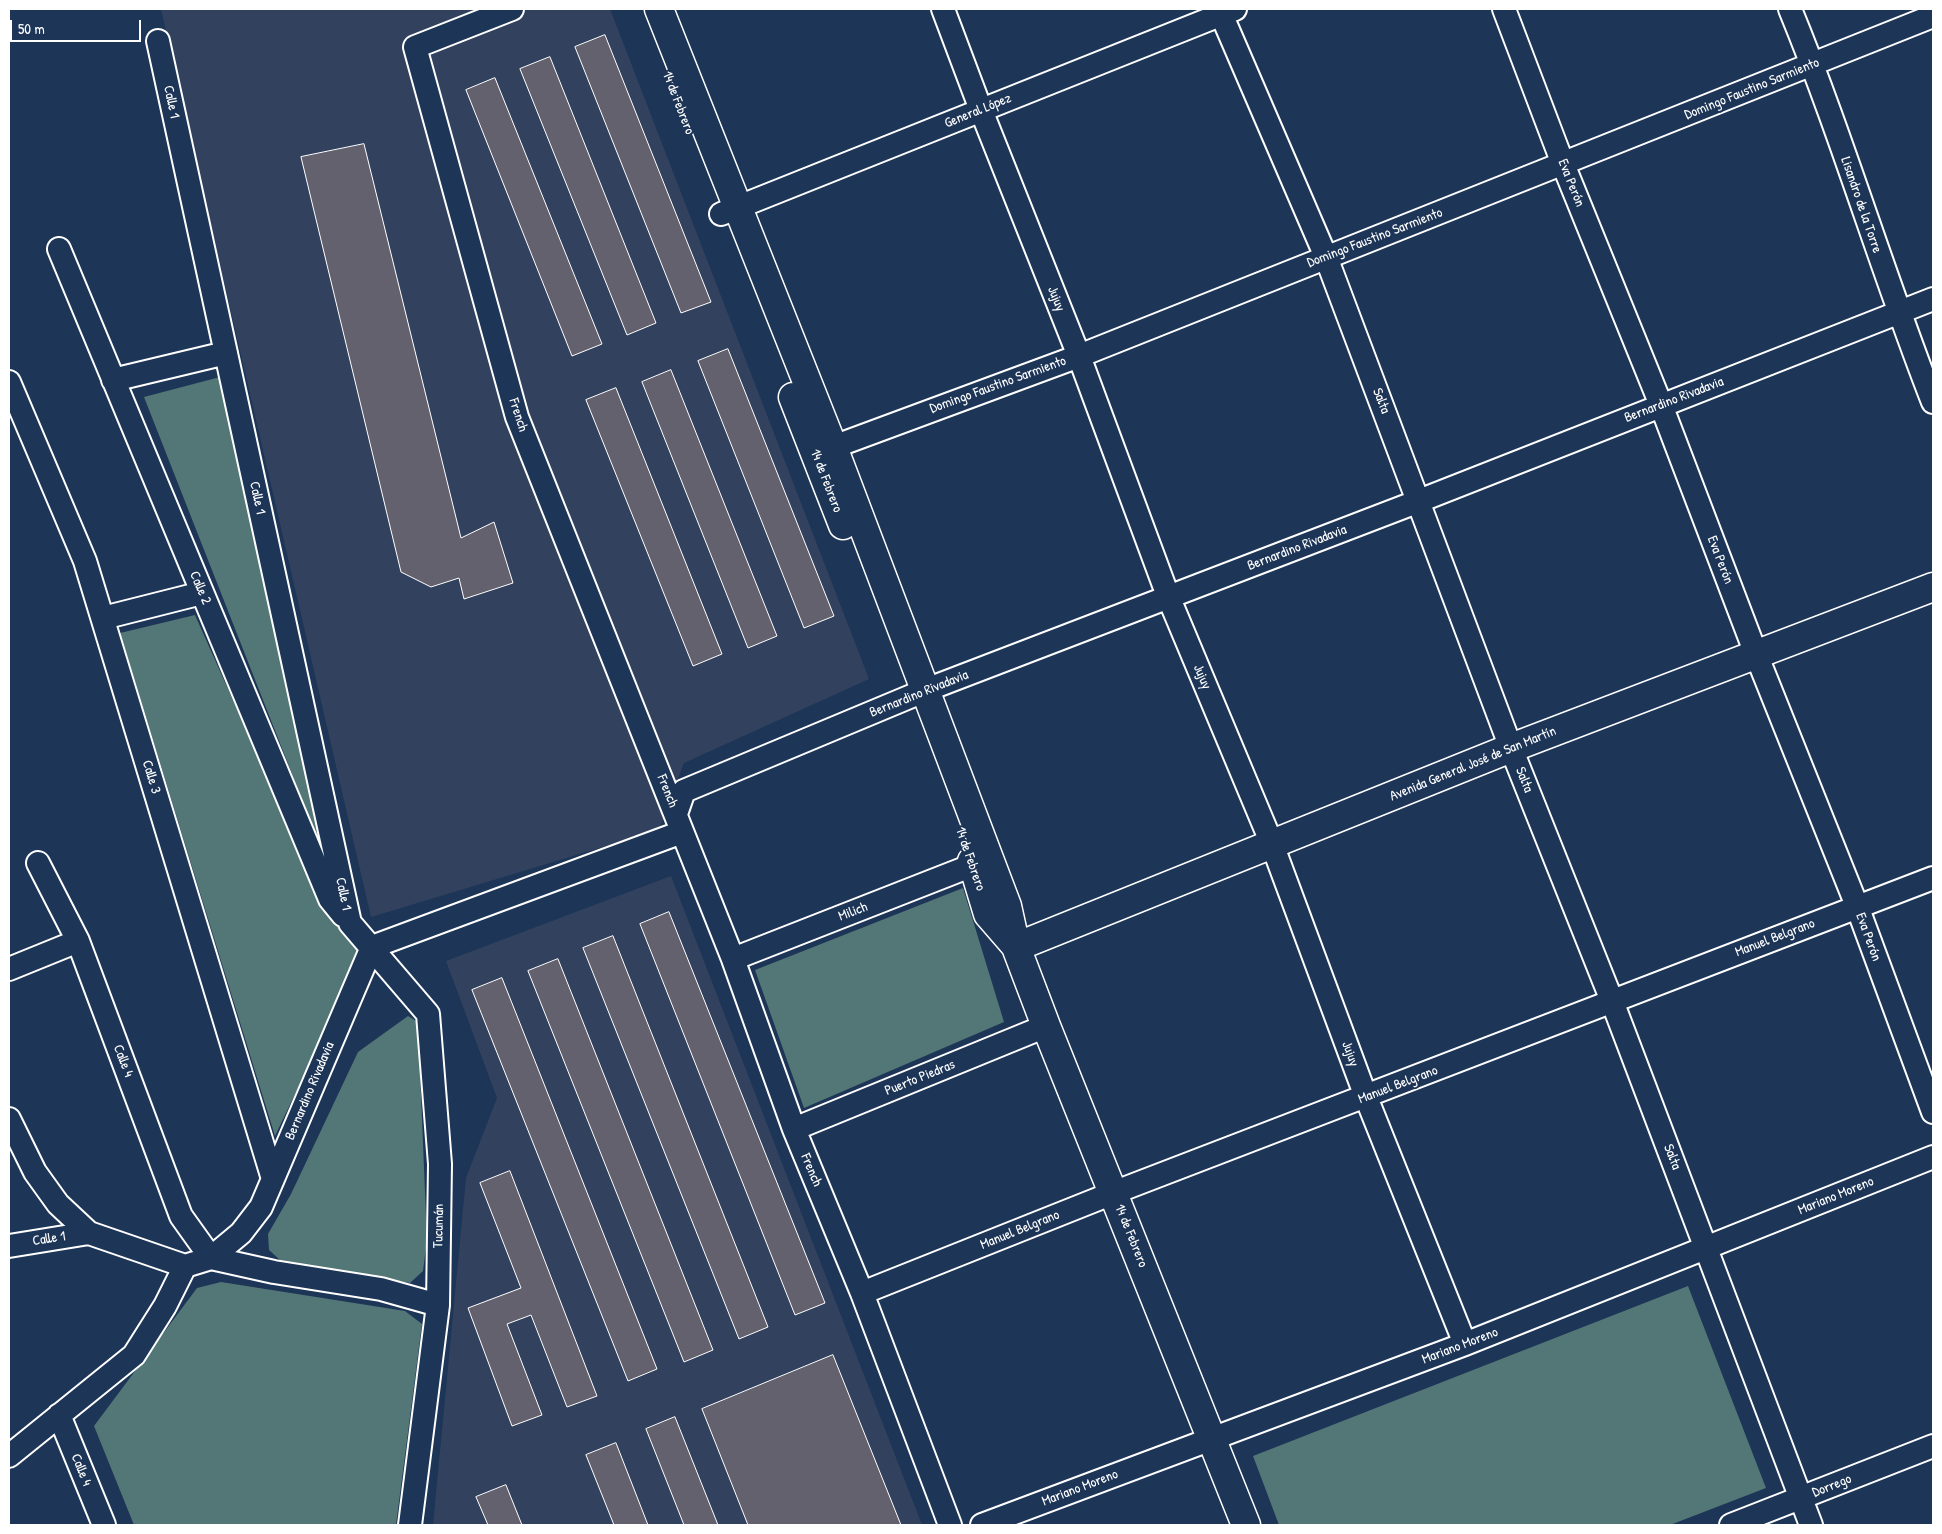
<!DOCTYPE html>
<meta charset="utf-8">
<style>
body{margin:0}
#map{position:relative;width:1942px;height:1534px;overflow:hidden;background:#1d3557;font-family:"Patrick Hand",sans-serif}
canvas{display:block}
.frame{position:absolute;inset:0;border:10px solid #fff;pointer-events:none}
.scale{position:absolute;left:10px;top:20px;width:131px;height:22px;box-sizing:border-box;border:2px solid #fff;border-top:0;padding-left:6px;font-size:15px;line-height:18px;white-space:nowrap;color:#fff;-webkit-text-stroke:4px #1d3557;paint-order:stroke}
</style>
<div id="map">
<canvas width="1942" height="1534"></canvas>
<div class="frame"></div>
<div class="scale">50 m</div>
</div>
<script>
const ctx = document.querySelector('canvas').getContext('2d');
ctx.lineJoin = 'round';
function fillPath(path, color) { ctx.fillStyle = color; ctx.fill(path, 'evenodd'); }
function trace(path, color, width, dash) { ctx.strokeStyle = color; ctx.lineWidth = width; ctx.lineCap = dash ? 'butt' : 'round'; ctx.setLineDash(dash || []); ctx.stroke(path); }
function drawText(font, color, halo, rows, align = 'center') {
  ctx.font = font + ' "Patrick Hand",sans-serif'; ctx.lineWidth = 4; ctx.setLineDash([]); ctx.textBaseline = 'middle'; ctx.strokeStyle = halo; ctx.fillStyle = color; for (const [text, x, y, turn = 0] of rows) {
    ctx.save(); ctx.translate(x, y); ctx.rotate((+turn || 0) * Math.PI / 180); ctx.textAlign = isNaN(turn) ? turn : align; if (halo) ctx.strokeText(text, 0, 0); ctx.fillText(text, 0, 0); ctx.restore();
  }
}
const built = new Path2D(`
 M 161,9 L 610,9 L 869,679 L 684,763 L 659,830 L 371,917 Z
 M 671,876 L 922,1525 L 433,1525 L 466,1178 L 497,1098 L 446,961 Z`);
const green = new Path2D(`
 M 220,377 L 327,863 L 144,397 Z
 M 195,615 L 324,904 L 362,954 L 275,1136 L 120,633 Z
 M 963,888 L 1004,1022 L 804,1108 L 755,970 Z
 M 408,1016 L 418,1022 L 427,1240 L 423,1271 L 410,1283 L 281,1261 L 269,1250 L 268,1234 L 291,1194 L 358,1052 Z
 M 221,1282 L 405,1311 L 422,1324 L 396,1525 L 134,1525 L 94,1426 L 197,1288 Z
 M 1688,1286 L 1766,1488 L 1670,1525 L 1279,1525 L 1253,1456 Z`);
const building = new Path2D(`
 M 605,35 L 711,302 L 681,313 L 575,47 Z
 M 550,57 L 656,323 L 627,335 L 520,69 Z
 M 495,78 L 602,344 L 572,356 L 466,90 Z
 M 364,144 L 461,538 L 494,522 L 513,583 L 464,599 L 459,578 L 431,587 L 401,572 L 301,157 Z
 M 728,349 L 834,616 L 804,628 L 698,361 Z
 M 671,370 L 777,636 L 748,648 L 642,382 Z
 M 616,388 L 722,654 L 693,666 L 586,400 Z
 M 669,912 L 825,1303 L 795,1315 L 640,924 Z
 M 613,936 L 768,1327 L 739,1339 L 583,948 Z
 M 558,959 L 713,1350 L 684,1362 L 528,971 Z
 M 502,978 L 657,1369 L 628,1381 L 472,990 Z
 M 510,1171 L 597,1396 L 567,1407 L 531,1315 L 507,1324 L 542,1415 L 512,1426 L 468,1308 L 521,1288 L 480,1183 Z
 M 833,1355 L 901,1525 L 748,1525 L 702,1409 Z
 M 675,1417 L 718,1525 L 684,1525 L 646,1429 Z
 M 616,1443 L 648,1525 L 614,1525 L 586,1455 Z
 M 506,1485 L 522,1525 L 488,1525 L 476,1497 Z`);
const minor = new Path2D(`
 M 512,9 L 415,47 L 517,417 L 733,959 L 794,1129 L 862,1293 L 950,1525
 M 943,9 L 981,110 L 1079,356 L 1168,596 L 1272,844 L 1366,1097 L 1465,1344
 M 1219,9 L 1326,257 L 1511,748 L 1612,1001 L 1811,1525
 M 1504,9 L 1563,164 L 1661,405 L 1756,654 L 1857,906 L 1933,1112
 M 1790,9 C 1843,138 1882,272 1933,402
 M 158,41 L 350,923 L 428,1014 L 440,1164 L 438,1305 L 410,1525
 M 721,214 L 1235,9
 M 59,249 L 330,899 L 343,915
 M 113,380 L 226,353
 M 9,382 L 85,561 L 273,1179
 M 817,453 L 1079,356 L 1933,16
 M 103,618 L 202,593
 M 676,814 L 684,791 L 926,690 L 1419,501 L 1933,299
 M 38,863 L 78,941 L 181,1216 L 211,1258
 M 733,959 L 973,865
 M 9,969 L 78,941
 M 9,1119 L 35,1172 L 58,1204 L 89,1233 L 185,1266
 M 794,1129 L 1046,1026
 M 9,1246 L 89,1233
 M 211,1258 L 274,1272 L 381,1289 L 438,1305
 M 862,1293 L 1113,1193 L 1933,878
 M 59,1415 L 104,1525
 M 9,1456 L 134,1355 L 165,1306 L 185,1266 L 211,1258 L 241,1233 L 261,1207 L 372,947 L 682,832
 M 982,1525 L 1465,1344 L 1933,1157
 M 1731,1525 L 1933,1446`);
const major = new Path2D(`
 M 659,9 L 833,447 L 1007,906 L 1016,947 L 1046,1026 L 1246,1525
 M 793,397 L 843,525
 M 972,861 L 988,914 L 1014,944
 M 1016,947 L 1511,748 L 1933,587`);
const streetNames = [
 ["Domingo Faustino Sarmiento",1752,89,-22],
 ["Calle 1",171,102,78],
 ["14 de Febrero",678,103,69],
 ["General López",978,111,-22],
 ["Eva Perón",1571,183,68],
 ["Lisandro de la Torre",1861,205,71],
 ["Domingo Faustino Sarmiento",1375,238,-21],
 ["Jujuy",1056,299,68],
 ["Domingo Faustino Sarmiento",998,385,-20],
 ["Bernardino Rivadavia",1674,400,-21],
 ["Salta",1381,401,69],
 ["French",518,415,72],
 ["14 de Febrero",826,481,69],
 ["Calle 1",257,498,78],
 ["Bernardino Rivadavia",1297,548,-21],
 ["Eva Perón",1720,560,69],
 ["Calle 2",200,588,67],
 ["Jujuy",1202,677,67],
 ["Bernardino Rivadavia",919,694,-22],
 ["Avenida General José de San Martín",1473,764,-22],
 ["Calle 3",151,777,73],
 ["Salta",1524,780,68],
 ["French",667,791,68],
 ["14 de Febrero",970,859,71],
 ["Calle 1",343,894,78],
 ["Milich",853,912,-21],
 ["Eva Perón",1868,937,70],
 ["Manuel Belgrano",1775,938,-21],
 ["Jujuy",1350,1054,70],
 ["Calle 4",123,1061,69],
 ["Puerto Piedras",920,1078,-22],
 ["Manuel Belgrano",1398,1085,-21],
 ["Bernardino Rivadavia",310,1091,-67],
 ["Salta",1672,1157,69],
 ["French",811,1170,67],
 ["Mariano Moreno",1836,1196,-22],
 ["Tucumán",439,1226,-89],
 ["Manuel Belgrano",1020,1230,-22],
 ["14 de Febrero",1131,1236,68],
 ["Calle 1",49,1239,-9],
 ["Mariano Moreno",1460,1346,-21],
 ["Calle 4",81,1470,68],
 ["Dorrego",1832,1486,-22],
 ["Mariano Moreno",1080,1488,-21]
];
fillPath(built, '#32425e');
fillPath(green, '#537676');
fillPath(building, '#63616d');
trace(building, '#fff', 1);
trace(minor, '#fff', 26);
trace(major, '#fff', 31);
trace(minor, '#1d3557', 22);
trace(major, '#1d3557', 28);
drawText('14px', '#fff', '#1d3557', streetNames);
</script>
